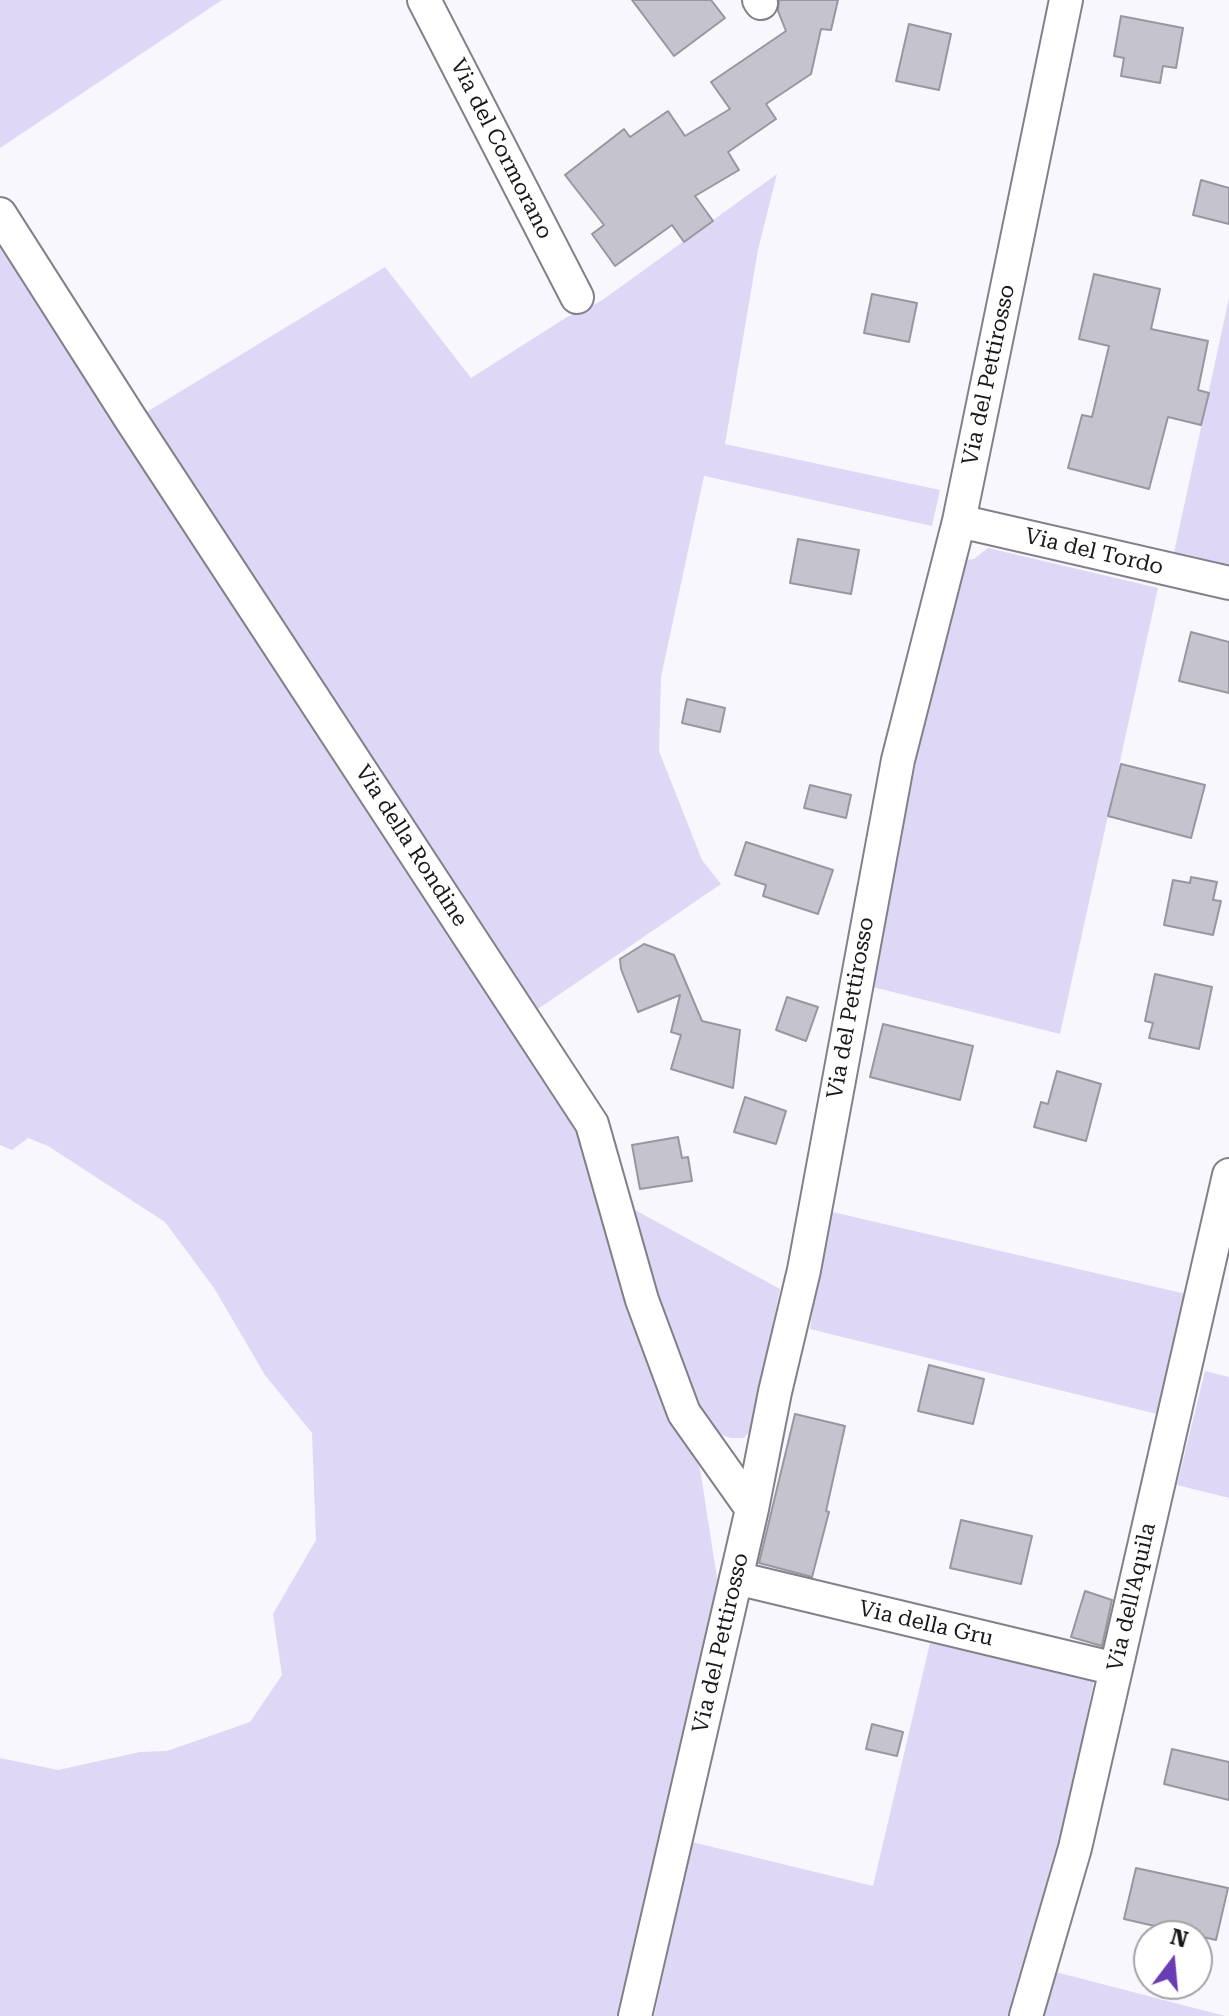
<!DOCTYPE html>
<style>
body{margin:0}
#map{position:relative;width:1229px;height:2016px;overflow:hidden;background:#f8f7fe;font-family:"Roboto Serif",serif}
canvas{display:block}
.north{position:absolute;left:1133px;top:1920px;width:80px;height:80px;box-sizing:border-box;background:#fff;border:2px solid #a3a2a4;border-radius:50%;rotate:16deg;font-size:22px;font-weight:700;line-height:32px;text-align:center;color:#18171b}
.north::after{content:'';display:block;margin:auto;width:28px;height:36px;background:#6b3db4;clip-path:polygon(50% 0,100% 100%,50% 72%,0 100%)}
</style>
<div id="map">
<canvas width="1229" height="2016"></canvas>
<div class="north">N</div>
</div>
<script>
const ctx = document.querySelector('canvas').getContext('2d');
ctx.lineJoin = 'round';
function fillPath(path, color) { ctx.fillStyle = color; ctx.fill(path, 'evenodd'); }
function trace(path, color, width, dash) { ctx.strokeStyle = color; ctx.lineWidth = width; ctx.lineCap = dash ? 'butt' : 'round'; ctx.setLineDash(dash || []); ctx.stroke(path); }
function drawText(font, color, halo, rows, align = 'center') {
  ctx.font = font + ' "Roboto Serif",serif'; ctx.lineWidth = 8; ctx.setLineDash([]); ctx.textBaseline = 'middle'; ctx.strokeStyle = halo; ctx.fillStyle = color; for (const [text, x, y, turn = 0] of rows) {
    ctx.save(); ctx.translate(x, y); ctx.rotate((+turn || 0) * Math.PI / 180); ctx.textAlign = isNaN(turn) ? turn : align; if (halo) ctx.strokeText(text, 0, 0); ctx.fillText(text, 0, 0); ctx.restore();
  }
}
const green = new Path2D(`
 M 0,0 L 222,0 L 0,148 Z
 M 777,174 L 758,250 L 725,444 L 940,490 L 932,526 L 704,476 L 661,677 L 659,751 L 702,860 L 721,884 L 535,1011 L 145,413 L 385,267 L 471,378 L 567,317 L 601,301 Z
 M 0,231 L 580,1126 L 678,1420 L 700,1469 L 718,1584 L 627,2016 L 0,2016 L 0,1758 L 58,1770 L 140,1752 L 167,1751 L 250,1722 L 282,1675 L 273,1614 L 316,1540 L 312,1433 L 265,1375 L 214,1288 L 165,1222 L 48,1146 L 28,1138 L 12,1150 L 0,1145 Z
 M 1229,298 L 1229,569 L 1173,557 Z
 M 988,548 L 1158,588 L 1060,1034 L 869,986 L 943,635 L 964,560 L 974,559 Z
 M 635,1210 L 780,1289 L 751,1430 L 744,1438 L 731,1438 L 718,1434 L 700,1419 L 654,1294 Z
 M 828,1211 L 1186,1294 L 1157,1414 L 810,1329 Z
 M 1205,1371 L 1229,1377 L 1229,1498 L 1177,1485 Z
 M 930,1643 L 1094,1679 L 1062,1848 L 1014,2016 L 654,2016 L 692,1842 L 873,1886 Z
 M 1052,1971 L 1225,2016 L 1038,2016 Z`);
const building = new Path2D(`
 M 632,0 L 711,0 L 725,18 L 674,56 Z
 M 779,0 L 838,0 L 831,30 L 821,29 L 811,74 L 766,104 L 776,119 L 728,152 L 739,170 L 695,196 L 713,221 L 684,242 L 672,225 L 615,266 L 592,234 L 604,225 L 565,175 L 624,129 L 630,137 L 668,111 L 685,136 L 730,109 L 711,82 L 786,31 L 778,11 Z
 M 1121,16 L 1183,28 L 1176,68 L 1163,66 L 1160,83 L 1121,76 L 1124,58 L 1114,56 Z
 M 909,24 L 951,34 L 939,90 L 896,81 Z
 M 1201,180 L 1229,188 L 1229,224 L 1193,215 Z
 M 1094,274 L 1160,289 L 1151,329 L 1208,341 L 1198,390 L 1209,393 L 1201,425 L 1168,417 L 1149,489 L 1068,468 L 1082,415 L 1092,417 L 1109,346 L 1079,339 Z
 M 872,294 L 917,303 L 909,342 L 864,333 Z
 M 798,539 L 859,550 L 851,594 L 790,583 Z
 M 1191,632 L 1229,642 L 1229,693 L 1179,681 Z
 M 687,699 L 725,708 L 720,732 L 682,723 Z
 M 1121,764 L 1205,785 L 1191,838 L 1108,816 Z
 M 810,785 L 851,795 L 846,818 L 804,808 Z
 M 746,842 L 833,870 L 818,914 L 763,896 L 766,885 L 735,875 Z
 M 1191,877 L 1217,882 L 1213,900 L 1221,901 L 1213,935 L 1164,925 L 1173,880 L 1190,883 Z
 M 644,944 L 674,955 L 702,1021 L 740,1030 L 733,1088 L 671,1069 L 681,1035 L 671,1032 L 680,995 L 638,1012 L 621,969 L 620,959 Z
 M 1155,974 L 1212,987 L 1199,1049 L 1149,1038 L 1153,1023 L 1145,1021 Z
 M 787,997 L 818,1007 L 806,1041 L 776,1030 Z
 M 883,1024 L 973,1046 L 960,1100 L 870,1077 Z
 M 1057,1071 L 1101,1084 L 1086,1141 L 1034,1127 L 1041,1102 L 1048,1104 Z
 M 745,1097 L 786,1111 L 776,1144 L 734,1132 Z
 M 678,1137 L 682,1158 L 688,1157 L 692,1181 L 640,1189 L 632,1145 Z
 M 929,1365 L 984,1379 L 973,1424 L 918,1411 Z
 M 795,1414 L 845,1426 L 826,1511 L 829,1512 L 812,1577 L 759,1563 Z
 M 961,1520 L 1032,1536 L 1021,1584 L 950,1568 Z
 M 1085,1591 L 1112,1600 L 1102,1646 L 1071,1637 Z
 M 872,1724 L 903,1732 L 897,1756 L 866,1749 Z
 M 1172,1749 L 1229,1762 L 1229,1800 L 1164,1784 Z
 M 1136,1868 L 1228,1888 L 1216,1940 L 1124,1919 Z`);
const minor = new Path2D(`
 M 424,0 L 577,297
 M 759,0 L 761,3
 M 0,214 L 130,418 L 592,1124 L 642,1300 L 684,1413 L 752,1509
 M 959,521 L 1229,583
 M 736,1578 L 1116,1669
 M 635,2016 L 752,1509 L 775,1392 L 804,1270 L 898,760 L 959,521 L 1066,0
 M 1026,2016 L 1075,1848 L 1229,1175`);
const streetNames = [
 ["Via del Cormorano",501,149,63],
 ["Via del Pettirosso",989,375,-78],
 ["Via del Tordo",1094,552,13],
 ["Via della Rondine",411,846,57],
 ["Via del Pettirosso",851,1008,-80],
 ["Via dell'Aquila",1132,1597,-77],
 ["Via della Gru",926,1624,13],
 ["Via del Pettirosso",721,1643,-77]
];
fillPath(green, '#ded7f5');
fillPath(building, '#c5c3cd');
trace(building, '#9896a0', 2);
trace(minor, '#828089', 36);
trace(minor, '#fff', 32);
drawText('22px', '#18171b', '#fff', streetNames);
</script>
